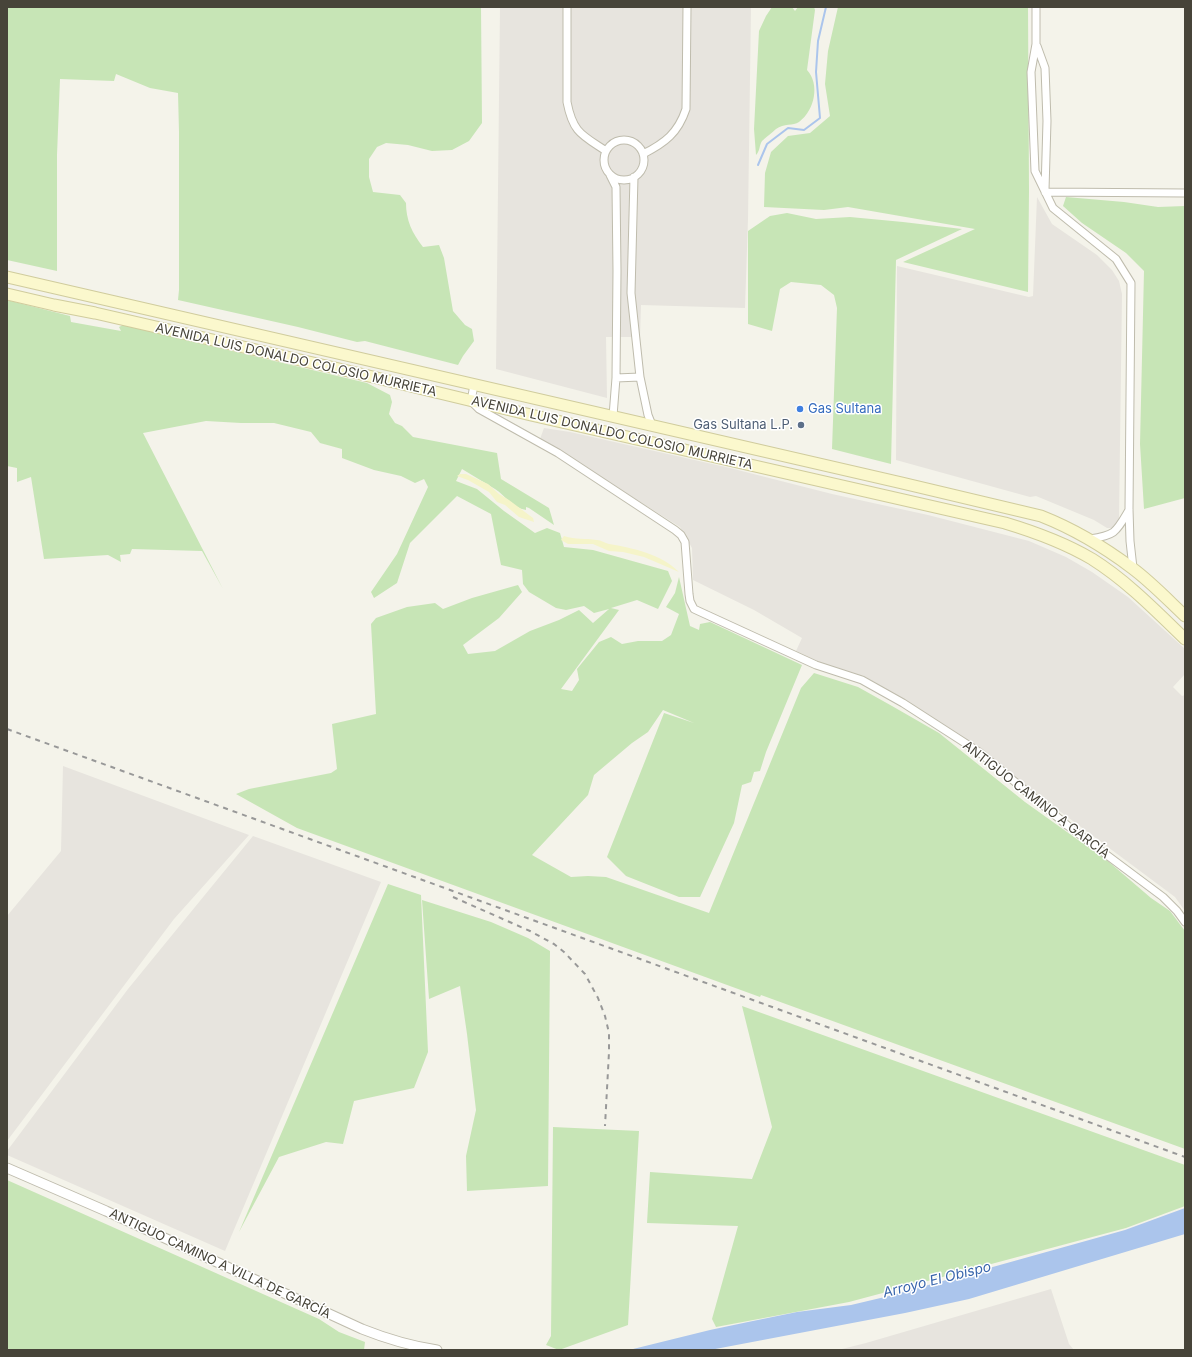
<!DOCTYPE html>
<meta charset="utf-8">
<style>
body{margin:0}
#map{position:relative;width:1192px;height:1357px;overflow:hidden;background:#f4f3ea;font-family:Inter,sans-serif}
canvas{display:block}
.frame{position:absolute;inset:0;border:8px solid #474439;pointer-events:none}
</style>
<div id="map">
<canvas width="1192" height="1357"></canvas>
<div class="frame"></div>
</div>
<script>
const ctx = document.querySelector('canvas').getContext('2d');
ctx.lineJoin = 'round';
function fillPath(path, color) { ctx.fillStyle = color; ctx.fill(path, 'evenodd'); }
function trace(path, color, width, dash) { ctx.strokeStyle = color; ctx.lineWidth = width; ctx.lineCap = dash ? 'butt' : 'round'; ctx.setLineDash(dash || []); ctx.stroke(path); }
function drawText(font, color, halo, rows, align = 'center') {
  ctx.font = font + ' Inter,sans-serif'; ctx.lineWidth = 3; ctx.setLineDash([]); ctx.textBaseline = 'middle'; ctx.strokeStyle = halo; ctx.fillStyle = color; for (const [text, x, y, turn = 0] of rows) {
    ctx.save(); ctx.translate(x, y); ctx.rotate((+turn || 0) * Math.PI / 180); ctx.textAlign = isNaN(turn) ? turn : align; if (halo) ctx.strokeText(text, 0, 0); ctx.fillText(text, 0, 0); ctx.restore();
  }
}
const industrial = new Path2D(`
 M 500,7 L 751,7 L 748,219 L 745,308 L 641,305 L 640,337 L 606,337 L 607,398 L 496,369 Z
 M 1037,197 L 1052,224 L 1097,255 L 1112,270 L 1119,281 L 1122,294 L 1119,518 L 1118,525 L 1111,528 L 1107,528 L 1094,520 L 1036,496 L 1030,497 L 896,460 L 897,266 L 1029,297 L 1033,296 Z
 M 544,428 L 570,432 L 730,468 L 832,494 L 928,515 L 1029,541 L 1066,557 L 1092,572 L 1128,597 L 1185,649 L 1185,674 L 1173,687 L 1182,696 L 1185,695 L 1185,911 L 1175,897 L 944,725 L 864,676 L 839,671 L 796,651 L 802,638 L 754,610 L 693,580 L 692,548 L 680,527 L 540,439 Z
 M 63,766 L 249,835 L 174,919 L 7,1141 L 7,916 L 61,851 Z
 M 253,836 L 381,882 L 225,1251 L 7,1155 L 7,1151 L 128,989 Z
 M 1051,1289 L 1069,1344 L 1074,1350 L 838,1350 L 866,1343 Z`);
const green = new Path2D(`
 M 7,7 L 481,7 L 482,123 L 469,141 L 452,150 L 432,151 L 408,145 L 386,143 L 377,147 L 369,159 L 369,177 L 373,192 L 400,195 L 406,203 C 406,220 412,233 423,247 L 439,245 L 444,258 L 453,311 L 465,325 L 472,329 L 474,341 L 463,356 L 458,365 L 365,341 L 357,342 L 298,327 L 178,300 L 179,290 L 179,132 L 178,93 L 150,88 L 116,74 L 114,81 L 60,79 L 57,155 L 57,271 L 7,260 Z
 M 772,7 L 792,7 L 795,11 L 798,7 L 814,7 L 815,10 L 807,70 C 820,84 815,110 799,122 C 793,126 784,123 776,129 C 772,133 766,137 762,141 C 759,146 760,151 756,155 L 754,129 L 759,31 L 766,16 Z
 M 838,7 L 1028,7 L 1029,191 L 1028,292 L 903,262 L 975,229 L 848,207 L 824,210 L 764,207 L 765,173 L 771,152 L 788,136 L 810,133 L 830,116 L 825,84 L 828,51 Z
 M 1066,197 L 1124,202 L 1158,207 L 1185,206 L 1185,498 L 1144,509 L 1140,444 L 1144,271 L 1126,253 L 1082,223 L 1063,206 Z
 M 787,213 L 816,219 L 850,217 L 903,222 L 962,229 L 896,260 L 891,464 L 832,449 L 837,308 L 834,295 L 821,285 L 791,282 L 780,289 L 772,331 L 748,324 L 748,231 L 770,216 Z
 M 7,300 L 70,316 L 71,322 L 121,331 L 119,327 L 123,325 L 367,383 L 390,395 L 392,402 L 389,414 L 395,423 L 402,426 L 413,437 L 497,453 L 501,479 L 549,508 L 554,525 L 529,508 L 526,507 L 526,510 C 512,508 506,496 495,489 C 484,482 473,476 462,469 L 456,481 L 477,489 L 504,511 L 535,533 L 547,528 L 560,533 L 564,547 L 593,550 L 668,571 L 672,581 L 658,609 L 637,600 L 611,608 L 619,610 L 561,689 L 572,691 L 579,680 L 577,669 L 599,642 L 611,637 L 622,644 L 638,641 L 662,641 L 671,635 L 679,614 L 666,607 L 675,593 L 679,577 L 690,626 L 699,630 L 700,624 L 710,622 L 802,665 L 766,752 L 760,771 L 754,772 L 751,782 L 742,785 L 734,823 L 700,897 L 679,897 L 626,876 L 607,857 L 664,713 L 694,723 L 663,710 L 648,732 L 632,743 L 594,775 L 588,795 L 532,855 L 571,877 L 588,876 L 606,877 L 709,913 L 801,688 L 814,673 L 858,687 L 892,706 L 939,733 L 1025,802 L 1109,862 L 1151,898 L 1170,911 L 1185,931 L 1185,1149 L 761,995 L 760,997 L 297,828 L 236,794 L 249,789 L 331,773 L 337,769 L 332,724 L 376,714 L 371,624 L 376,618 L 407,607 L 435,603 L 443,609 L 472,598 L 518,585 L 522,592 L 499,618 L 463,645 L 468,654 L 495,651 L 530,631 L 559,620 L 579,610 L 593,623 L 609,609 L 594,613 L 584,606 L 566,610 L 556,608 L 529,592 L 523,584 L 522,570 L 501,565 L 491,514 L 457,496 L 410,543 L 397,583 L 374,598 L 371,592 L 397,554 L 428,487 L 424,479 L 415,483 L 401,476 L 374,470 L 342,458 L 342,449 L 320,443 L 311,432 L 274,423 L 241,423 L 206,421 L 143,433 L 223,589 L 202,551 L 132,549 L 130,554 L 120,555 L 121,562 L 108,555 L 44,559 L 31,477 L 17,482 L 17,468 L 7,466 Z
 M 388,884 L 421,895 L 428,1052 L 414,1088 L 354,1101 L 343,1144 L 326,1142 L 279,1157 L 239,1232 Z
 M 422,900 L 491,922 L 528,938 L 550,951 L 548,1186 L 467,1191 L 466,1156 L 476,1110 L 467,1034 L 460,986 L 429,999 Z
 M 742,1006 L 1185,1165 L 1185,1206 L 1126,1228 L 849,1302 L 716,1327 L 712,1319 L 738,1226 L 647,1223 L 650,1172 L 752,1179 L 772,1127 Z
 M 553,1127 L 639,1131 L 628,1325 L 559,1350 L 546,1345 L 551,1336 Z
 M 7,1180 L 319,1319 L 339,1332 L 365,1342 L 364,1350 L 7,1350 Z`);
const sand = new Path2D(`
 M 460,474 L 466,474 L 488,484 L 499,494 L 509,500 L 533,518 L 534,522 L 519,517 L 505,505 L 497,502 L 489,492 L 468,480 L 457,476 Z
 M 564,536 C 576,540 585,538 597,540 C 601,540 605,543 609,544 C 633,548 661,554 679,572 L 644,557 L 623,552 L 609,551 L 593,544 L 568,544 L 561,540 Z`);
const water = new Path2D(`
 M 1185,1208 L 1185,1234 L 969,1299 L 905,1313 L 710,1350 L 629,1350 L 710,1330 L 748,1322 L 797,1312 L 851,1305 L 889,1296 L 1125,1230 Z`);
const stream = new Path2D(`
 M 758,165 L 767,144 L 788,128 L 804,130 L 820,118 L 816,72 L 818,41 L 826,7`);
const minor = new Path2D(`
 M 567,7 L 567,102 C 573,133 582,135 606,151
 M 1036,7 L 1036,44 L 1031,72 L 1035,171 L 1053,208 L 1116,259 L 1131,283 L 1129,509 L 1130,541 L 1133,568
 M 1037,46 L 1045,68 L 1047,121 L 1045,190
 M604 160a20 20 0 1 1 40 0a20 20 0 1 1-40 0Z
 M 643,154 C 665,143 678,133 686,109 L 687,7
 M 610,175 L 616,187 L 617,271 L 616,378 L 613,416
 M 634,177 L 631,293 L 640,377 L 648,415 L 652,425
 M 1045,192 L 1185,193
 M 616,378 L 640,377
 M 474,385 L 471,401 L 479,409 L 558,453 L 675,530 L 681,535 L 685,542 L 689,594 L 690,601 L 694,609 L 816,665 L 862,680 L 903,703 L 979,752 L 1068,826 L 1163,897 L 1177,911 L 1185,922
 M 1090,539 C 1116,535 1116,532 1129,510`);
const tertiary = new Path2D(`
 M 7,1168 L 106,1211 L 362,1329 C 387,1339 411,1346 437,1350`);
const secondary = new Path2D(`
 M 7,277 L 902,483 L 1041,516 C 1074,529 1104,547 1132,568 C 1151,582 1168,600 1185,616
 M 7,294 L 54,305 L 95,313 L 348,371 L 531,415 L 1005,523 C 1035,532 1065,543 1092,559 C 1127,581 1156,611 1185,639`);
const rail = new Path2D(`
 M 7,729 L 1185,1157
 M 453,897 L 530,931 L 554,944 L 564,952 L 585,974 L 598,998 L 605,1016 L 609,1033 L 609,1052 L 605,1126`);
const markers = [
 [800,409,4,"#3f7fe0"],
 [801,425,4,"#5c6f8a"]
];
const streetNames = [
 ["AVENIDA LUIS DONALDO COLOSIO MURRIETA",296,360,13],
 ["AVENIDA LUIS DONALDO COLOSIO MURRIETA",612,433,13],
 ["ANTIGUO CAMINO A GARCÍA",1036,800,38],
 ["ANTIGUO CAMINO A VILLA DE GARCÍA",220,1264,25]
];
const shopNames = [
 ["Gas Sultana",808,409]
];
const serviceNames = [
 ["Gas Sultana L.P.",793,425]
];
const waterNames = [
 ["Arroyo El Obispo",937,1280,-14]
];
fillPath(industrial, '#e7e4de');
fillPath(green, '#c7e5b6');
fillPath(sand, '#f5f4c9');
fillPath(water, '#abc5ec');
trace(stream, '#abc5ec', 2);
trace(minor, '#bfbcad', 9);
trace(tertiary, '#bfbcad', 11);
trace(secondary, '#d0cc9d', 13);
trace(minor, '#fff', 7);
trace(tertiary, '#fff', 9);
trace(secondary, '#fbf8cd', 11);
trace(rail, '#989898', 2, [5, 5]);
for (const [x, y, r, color] of markers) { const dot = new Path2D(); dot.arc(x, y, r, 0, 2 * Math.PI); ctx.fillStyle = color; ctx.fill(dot); trace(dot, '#fff', 1.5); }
drawText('13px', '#474439', '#fff', streetNames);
drawText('13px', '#366cbe', '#fff', shopNames, 'left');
drawText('13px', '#4e5e75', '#fff', serviceNames, 'right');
drawText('italic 14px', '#3966ac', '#fff', waterNames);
</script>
